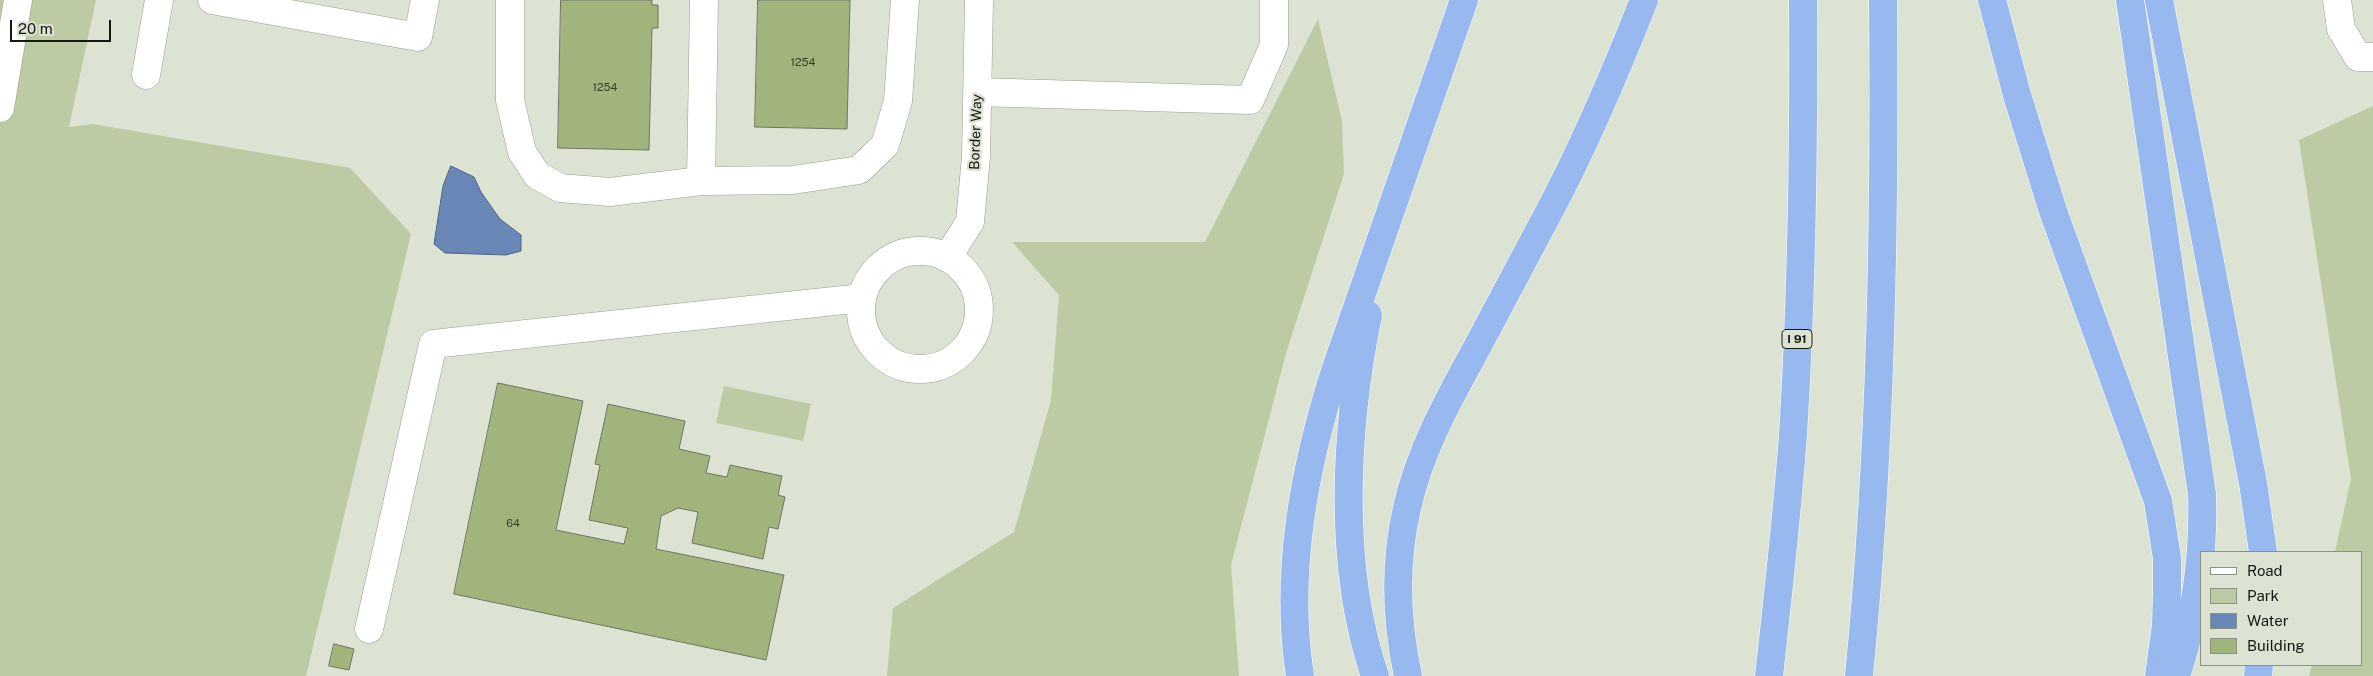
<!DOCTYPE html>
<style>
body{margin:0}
#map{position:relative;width:2373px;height:676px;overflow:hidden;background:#dce3d2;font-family:"Public Sans",sans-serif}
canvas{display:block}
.legend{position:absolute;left:2200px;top:551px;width:162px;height:115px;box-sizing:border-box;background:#dce3d2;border:1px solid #8c9185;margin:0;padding:6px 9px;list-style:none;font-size:15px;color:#151711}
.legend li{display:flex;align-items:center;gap:10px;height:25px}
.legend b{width:25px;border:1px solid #8c9185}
.scale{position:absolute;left:10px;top:20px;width:101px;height:22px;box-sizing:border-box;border:2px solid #151711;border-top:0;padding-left:6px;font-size:15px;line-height:18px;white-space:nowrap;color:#151711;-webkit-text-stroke:4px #dce3d2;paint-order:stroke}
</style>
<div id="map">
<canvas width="2373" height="676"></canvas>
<ul class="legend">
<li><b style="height:6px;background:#fff"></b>Road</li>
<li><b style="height:14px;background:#bccba3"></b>Park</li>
<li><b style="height:14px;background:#6987b6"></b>Water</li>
<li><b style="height:14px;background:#a0b47c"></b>Building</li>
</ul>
<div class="scale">20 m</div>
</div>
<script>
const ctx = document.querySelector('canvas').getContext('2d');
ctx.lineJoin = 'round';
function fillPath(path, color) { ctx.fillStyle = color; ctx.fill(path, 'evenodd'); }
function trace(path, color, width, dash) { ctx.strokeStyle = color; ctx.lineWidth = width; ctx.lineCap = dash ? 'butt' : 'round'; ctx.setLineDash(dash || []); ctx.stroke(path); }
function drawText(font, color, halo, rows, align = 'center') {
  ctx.font = font + ' "Public Sans",sans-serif'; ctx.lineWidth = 4.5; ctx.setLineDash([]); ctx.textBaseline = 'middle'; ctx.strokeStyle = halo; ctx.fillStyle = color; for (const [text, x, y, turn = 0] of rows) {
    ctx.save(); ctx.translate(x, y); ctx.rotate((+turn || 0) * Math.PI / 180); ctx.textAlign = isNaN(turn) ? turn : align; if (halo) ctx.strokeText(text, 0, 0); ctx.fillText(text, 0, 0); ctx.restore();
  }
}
const green = new Path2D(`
 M 0,0 L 96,0 L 69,127 L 93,124 L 350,168 L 411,234 L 306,676 L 0,676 Z
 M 1318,19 L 1342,121 L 1344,174 L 1286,353 L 1231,565 L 1239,676 L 887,676 L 893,608 L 1014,532 L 1051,400 L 1059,295 L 1012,242 L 1205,242 Z
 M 2373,106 L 2373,676 L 2309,676 L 2312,665 L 2362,665 L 2362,552 L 2335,552 L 2351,479 L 2299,140 Z
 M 724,386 L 811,404 L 803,441 L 716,423 Z`);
const water = new Path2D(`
 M 451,166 L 474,177 L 481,192 L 500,219 L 521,235 L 521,251 L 506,255 L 445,253 L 434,244 L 443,186 Z`);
const building = new Path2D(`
 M 561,0 L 652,0 L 652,5 L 658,5 L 658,28 L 652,28 L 649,150 L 558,148 Z
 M 758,0 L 850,0 L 847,129 L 755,127 Z
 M 498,383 L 583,401 L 556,530 L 624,544 L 628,528 L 589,520 L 600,465 L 595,464 L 608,404 L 685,421 L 679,449 L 710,456 L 706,473 L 727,477 L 730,465 L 782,476 L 778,495 L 785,497 L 778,529 L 769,527 L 763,559 L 692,543 L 698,512 L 678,508 L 661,516 L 656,549 L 784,575 L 766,660 L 454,594 Z
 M 334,644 L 354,649 L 349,670 L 329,666 Z`);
const minor = new Path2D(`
 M 212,0 L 418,37 L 425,0
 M 510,0 L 510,100 L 522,152 L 537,175 L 560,188 L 610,192 L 701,181
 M 704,0 L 701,181 L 793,180 L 859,170 L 885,145 L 898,101 L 905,0
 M 2337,0 L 2341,29 L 2358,57 L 2373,57
 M 146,75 L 159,0
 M 977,92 L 1250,100 L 1274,45 L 1274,0
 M 0,108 L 18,0
 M861 310a59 59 0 1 1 118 0a59 59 0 1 1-118 0Z
 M 947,258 L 970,222 L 976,157 L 979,0
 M 369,629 L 433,344 L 862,298`);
const highway = new Path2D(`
 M 1992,0 L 2017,95 L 2053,211 L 2158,501 L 2167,558 L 2167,592 L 2166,625 L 2159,676
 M 2130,0 L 2202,494 C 2204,557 2196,616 2176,676
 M 2159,0 L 2253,483 L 2263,552
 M 1368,315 C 1345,428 1337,565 1375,676
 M 1300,676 C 1284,573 1304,469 1335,371 L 1464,0
 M 1408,676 C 1396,620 1394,564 1407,508 C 1419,453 1447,402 1474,353 C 1499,305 1525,258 1550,210 C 1586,142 1616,71 1644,0
 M 1769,676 C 1778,596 1787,516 1793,435 C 1802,290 1804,145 1803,0
 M 1859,676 C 1881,452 1885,225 1883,0
 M 2258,676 L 2259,665`);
const numberNames = [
 ["1254",803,63],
 ["1254",605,88],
 ["64",513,524]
];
const shields = [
 [1797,339,30]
];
const shieldNames = [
 ["I 91",1797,339]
];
const streetNames = [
 ["Border Way",976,132,-88]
];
fillPath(green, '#bccba3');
fillPath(water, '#6987b6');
trace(water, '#506584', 1);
fillPath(building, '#a0b47c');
trace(building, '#6f7566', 1);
trace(minor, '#999f8f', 29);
trace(highway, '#fff', 29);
trace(minor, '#fff', 28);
trace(highway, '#97b9f0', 28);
drawText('11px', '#383e2c', null, numberNames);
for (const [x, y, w] of shields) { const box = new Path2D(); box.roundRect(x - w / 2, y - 9.5, w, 19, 4); ctx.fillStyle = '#dce3d2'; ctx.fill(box); trace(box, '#151711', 1); }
drawText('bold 12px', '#151711', null, shieldNames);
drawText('14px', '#151711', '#dce3d2', streetNames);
</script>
